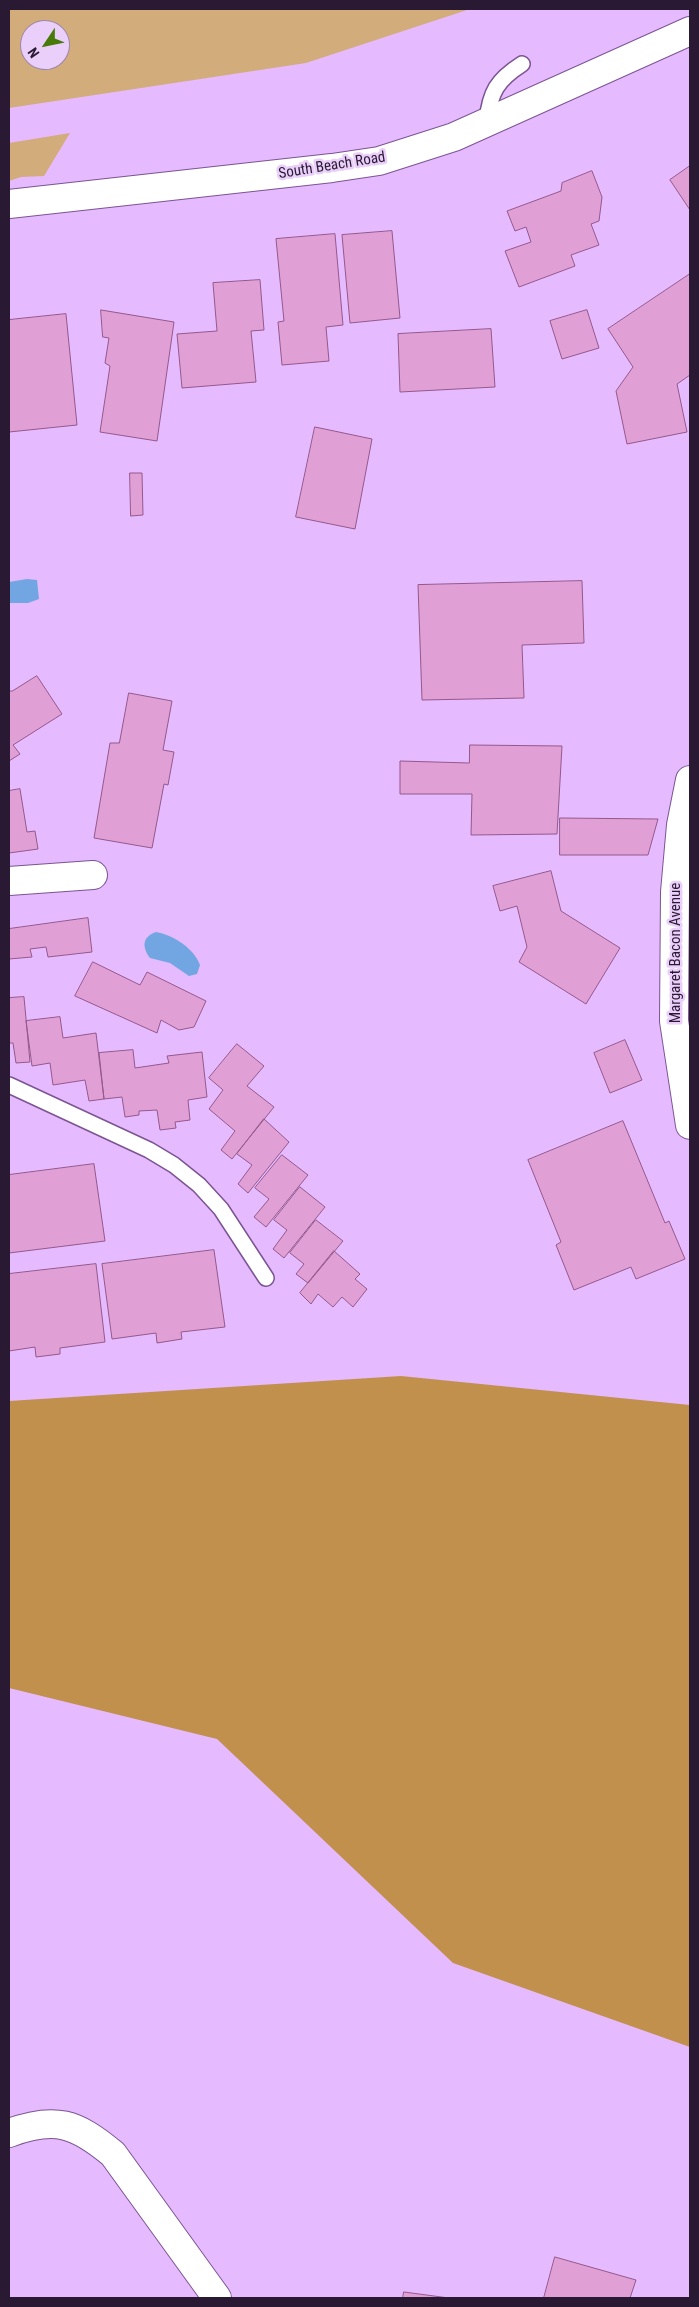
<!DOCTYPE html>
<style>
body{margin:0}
#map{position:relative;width:699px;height:2307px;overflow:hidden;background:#e5baff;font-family:"Roboto Condensed",sans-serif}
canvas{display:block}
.frame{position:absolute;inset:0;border:10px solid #2a1933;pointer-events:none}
.north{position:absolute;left:20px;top:20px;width:50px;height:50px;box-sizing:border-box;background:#e9cff9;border:1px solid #9d86aa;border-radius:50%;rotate:236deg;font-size:14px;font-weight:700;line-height:20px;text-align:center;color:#2a1933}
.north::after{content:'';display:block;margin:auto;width:18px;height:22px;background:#477a08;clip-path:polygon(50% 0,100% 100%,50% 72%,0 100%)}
</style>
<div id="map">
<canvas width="699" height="2307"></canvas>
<div class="frame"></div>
<div class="north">N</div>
</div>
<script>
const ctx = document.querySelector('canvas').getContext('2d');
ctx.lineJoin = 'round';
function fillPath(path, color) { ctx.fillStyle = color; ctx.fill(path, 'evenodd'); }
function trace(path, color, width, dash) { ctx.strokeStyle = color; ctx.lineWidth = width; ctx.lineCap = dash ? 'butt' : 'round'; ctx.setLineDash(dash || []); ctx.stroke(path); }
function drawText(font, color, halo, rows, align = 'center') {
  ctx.font = font + ' "Roboto Condensed",sans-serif'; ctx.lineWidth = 5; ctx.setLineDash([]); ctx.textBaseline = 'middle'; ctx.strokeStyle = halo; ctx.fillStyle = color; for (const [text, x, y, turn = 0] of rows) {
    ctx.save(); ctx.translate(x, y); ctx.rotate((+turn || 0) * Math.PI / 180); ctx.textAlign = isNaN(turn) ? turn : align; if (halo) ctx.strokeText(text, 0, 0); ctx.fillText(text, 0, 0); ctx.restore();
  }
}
const green = new Path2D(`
 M 9,9 L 470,9 L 306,63 L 9,108 ZM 30,30 L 60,30 L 60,60 L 30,60 Z
 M 70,133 L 44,176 L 21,177 L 9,181 L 9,143 Z`);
const forest = new Path2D(`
 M 401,1376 L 690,1405 L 690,2047 L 453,1963 L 217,1739 L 9,1688 L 9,1401 Z`);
const water = new Path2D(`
 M 27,579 L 37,580 L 39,599 L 28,603 L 9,603 L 9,582 Z
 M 156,932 C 173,935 194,948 200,965 L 197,974 L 189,976 L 170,963 L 150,958 C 142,947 142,937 156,932 Z`);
const building = new Path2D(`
 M 690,166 L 690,210 L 670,180 Z
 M 592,171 L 602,197 L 599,221 L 591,224 L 599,245 L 571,255 L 575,266 L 519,287 L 505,251 L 531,242 L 526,227 L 515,231 L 507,211 L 561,191 L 562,183 Z
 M 392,231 L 400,318 L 350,323 L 342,235 Z
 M 335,234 L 343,325 L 326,327 L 329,361 L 282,365 L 278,322 L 284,321 L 276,239 Z
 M 690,274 L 690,375 L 677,384 L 687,432 L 627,444 L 616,391 L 633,367 L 608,329 Z
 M 260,280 L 264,330 L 251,331 L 256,382 L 182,388 L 177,334 L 217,331 L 213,283 Z
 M 101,310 L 174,322 L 157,441 L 100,432 L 110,366 L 105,363 L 109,338 L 103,337 Z
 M 587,310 L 599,348 L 562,359 L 550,321 Z
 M 66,314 L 77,425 L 9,432 L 9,320 Z
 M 491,329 L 495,387 L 400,392 L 398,334 Z
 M 315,427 L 372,439 L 355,529 L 296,517 Z
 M 130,473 L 142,473 L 143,515 L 131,516 Z
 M 582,581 L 584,643 L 522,645 L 524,698 L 422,700 L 418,585 Z
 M 37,676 L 62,714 L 13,745 L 20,754 L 9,761 L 9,691 L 12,691 Z
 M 129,693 L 172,701 L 163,750 L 174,752 L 168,785 L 164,784 L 152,848 L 94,838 L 110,743 L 119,743 Z
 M 470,745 L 562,746 L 557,834 L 471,835 L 472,794 L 400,794 L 400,761 L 469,763 Z
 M 20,789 L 27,832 L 35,831 L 38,849 L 9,853 L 9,791 Z
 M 560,818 L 658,819 L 648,855 L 560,855 Z
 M 551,871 L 561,911 L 620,948 L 586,1004 L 519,962 L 527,947 L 517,906 L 500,911 L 493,886 Z
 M 88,918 L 92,952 L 48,957 L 46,947 L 30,949 L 32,957 L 9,959 L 9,929 Z
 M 93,962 L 140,985 L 147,972 L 206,1001 L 194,1027 L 179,1030 L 161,1020 L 157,1033 L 75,996 Z
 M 24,997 L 30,1062 L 16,1063 L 13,1043 L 9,1043 L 9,998 Z
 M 60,1017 L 63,1038 L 96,1033 L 104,1099 L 89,1101 L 85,1080 L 53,1085 L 50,1063 L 32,1066 L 26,1021 Z
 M 625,1040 L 642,1080 L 610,1093 L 594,1053 Z
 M 237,1044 L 264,1066 L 247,1086 L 274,1107 L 232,1159 L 221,1150 L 235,1131 L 209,1109 L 223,1090 L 209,1078 Z
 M 133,1050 L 135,1068 L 169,1063 L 167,1056 L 202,1052 L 207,1097 L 188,1100 L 190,1120 L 175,1122 L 176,1128 L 160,1130 L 157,1110 L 139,1111 L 139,1115 L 125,1117 L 122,1097 L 104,1099 L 99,1053 Z
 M 264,1119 L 289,1142 L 248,1193 L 238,1184 L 252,1165 L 237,1154 Z
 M 623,1121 L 665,1223 L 669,1221 L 685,1259 L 636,1279 L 631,1267 L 574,1290 L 556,1245 L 561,1242 L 528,1160 Z
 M 282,1155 L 308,1175 L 266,1227 L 254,1217 L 269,1199 L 255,1188 Z
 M 94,1164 L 105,1241 L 9,1253 L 9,1175 Z
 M 300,1187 L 325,1207 L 284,1258 L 273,1249 L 287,1230 L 274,1220 Z
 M 316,1220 L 343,1241 L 308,1283 L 296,1274 L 304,1264 L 290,1253 Z
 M 214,1250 L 225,1327 L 181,1332 L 182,1339 L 157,1343 L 156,1333 L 112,1339 L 102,1264 Z
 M 334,1251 L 360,1274 L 355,1279 L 367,1289 L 353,1307 L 342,1297 L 333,1307 L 318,1294 L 311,1304 L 300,1293 Z
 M 96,1264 L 105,1342 L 60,1348 L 60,1354 L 36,1357 L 35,1347 L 9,1351 L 9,1274 Z
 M 555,2257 L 636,2280 L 630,2298 L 544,2298 Z
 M 404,2292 L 449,2298 L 403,2298 Z`);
const lane = new Path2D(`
 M 487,121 C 490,92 497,80 522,64
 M 9,1085 L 149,1150 L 174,1165 L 199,1185 L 221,1209 L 266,1278`);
const street = new Path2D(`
 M 9,204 L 332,168 L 379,161 L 454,137 L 690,31
 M 690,780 L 681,825 L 675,892 L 674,1021 L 690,1125
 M 9,881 L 93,875
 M 9,2133 C 55,2116 76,2123 113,2154 L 217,2298`);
const streetNames = [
 ["South Beach Road",332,166,-9],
 ["Margaret Bacon Avenue",676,953,-90]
];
fillPath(green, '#d2ac7b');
fillPath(forest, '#c2904d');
fillPath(water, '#72a6e2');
fillPath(building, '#e1a0d5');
trace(building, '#94588b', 1);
trace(lane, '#7c5492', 18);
trace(street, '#7c5492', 30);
trace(lane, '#fff', 15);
trace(street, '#fff', 28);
drawText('15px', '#2a1933', '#e9cff9', streetNames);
</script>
